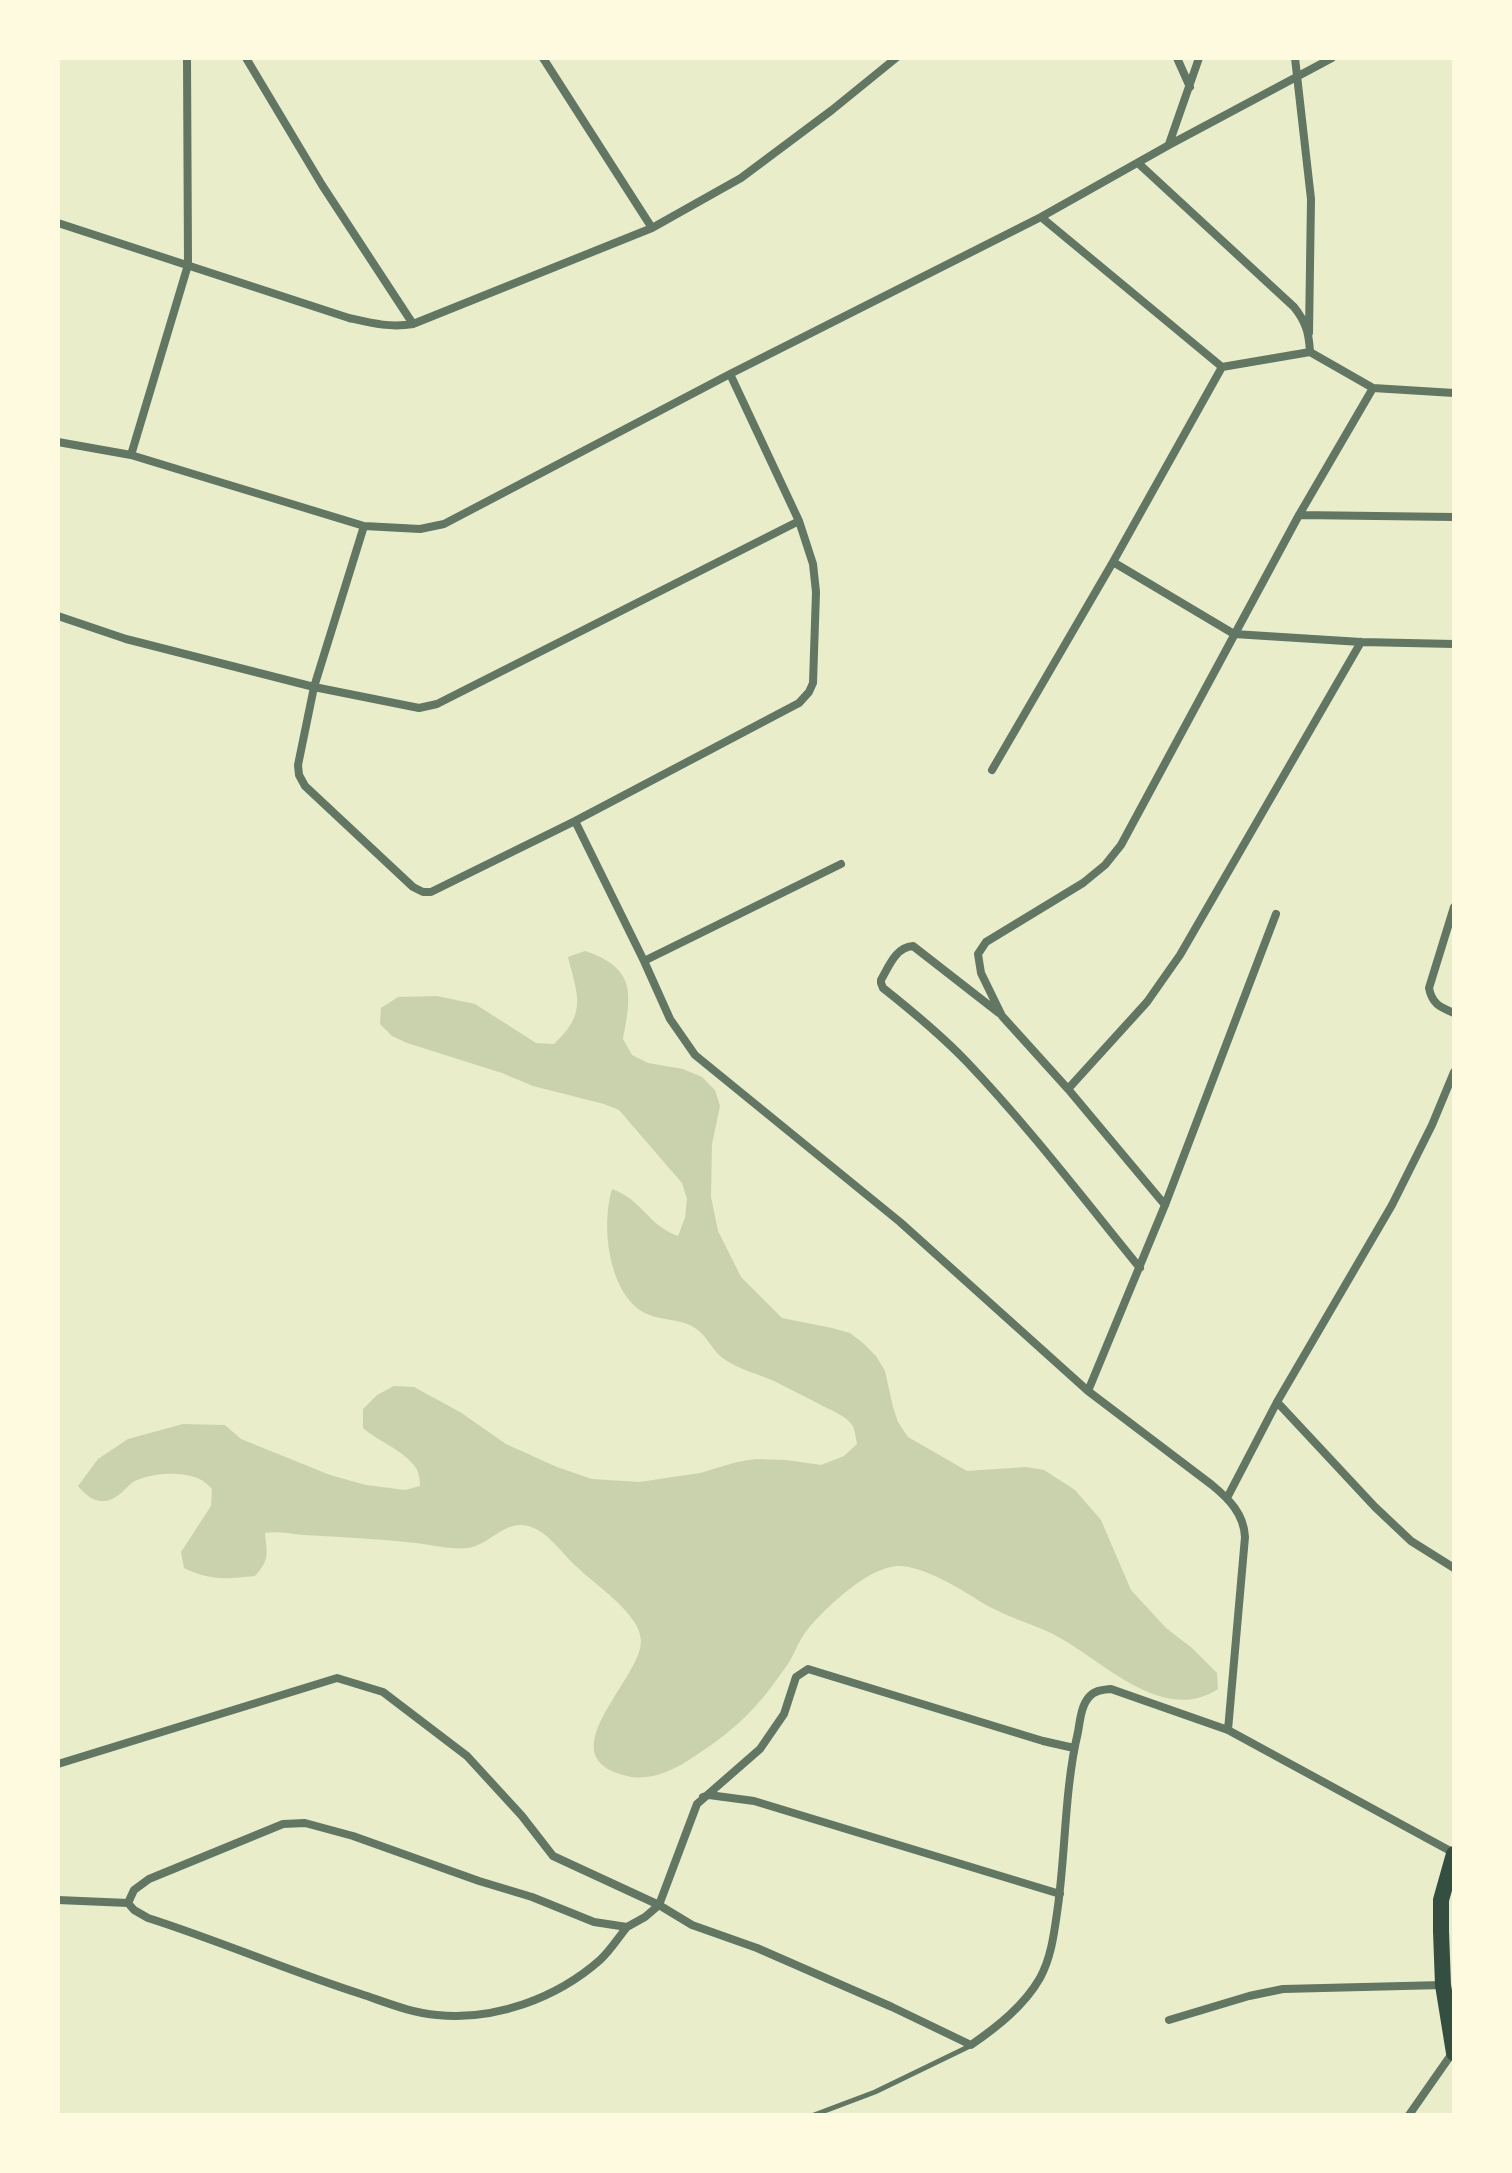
<!DOCTYPE html>
<style>
body{margin:0}
#map{position:relative;width:1512px;height:2173px;overflow:hidden;background:#e9edc9;font-family:Literata,serif}
canvas{display:block}
.frame{position:absolute;inset:0;border:60px solid #fefae0;pointer-events:none}
</style>
<div id="map">
<canvas width="1512" height="2173"></canvas>
<div class="frame"></div>
</div>
<script>
const ctx = document.querySelector('canvas').getContext('2d');
ctx.lineJoin = 'round';
function fillPath(path, color) { ctx.fillStyle = color; ctx.fill(path, 'evenodd'); }
function trace(path, color, width, dash) { ctx.strokeStyle = color; ctx.lineWidth = width; ctx.lineCap = dash ? 'butt' : 'round'; ctx.setLineDash(dash || []); ctx.stroke(path); }
const green = new Path2D(`
 M 585,951 C 636,968 632,994 623,1039 L 632,1055 L 648,1063 L 683,1069 L 702,1077 L 715,1090 L 720,1106 L 712,1144 L 711,1197 L 718,1231 L 741,1277 L 782,1318 L 832,1328 L 850,1333 L 863,1343 L 876,1356 L 885,1371 L 893,1407 L 898,1422 L 908,1437 L 967,1471 L 1026,1467 L 1044,1470 L 1075,1490 L 1101,1520 L 1131,1590 L 1166,1628 L 1192,1648 L 1217,1673 L 1218,1689 C 1161,1726 1101,1658 1053,1634 C 1030,1623 1004,1616 981,1602 C 961,1589 922,1565 897,1566 C 869,1567 825,1608 808,1629 C 799,1639 795,1653 788,1664 C 777,1679 765,1697 751,1711 C 735,1728 715,1743 695,1756 C 676,1769 651,1782 627,1776 C 545,1757 641,1680 641,1641 C 641,1637 638,1627 635,1623 C 621,1601 597,1586 578,1568 C 563,1555 548,1531 528,1526 C 504,1520 490,1545 468,1548 C 452,1550 432,1545 416,1543 C 378,1539 341,1537 304,1535 C 290,1534 279,1531 265,1533 C 267,1553 270,1560 255,1576 C 226,1579 211,1581 184,1568 L 181,1552 L 211,1506 L 212,1489 C 208,1485 203,1480 197,1478 C 180,1471 151,1473 135,1481 C 129,1484 125,1490 120,1494 C 103,1507 90,1501 78,1486 L 98,1459 L 128,1439 L 183,1424 L 225,1425 L 241,1439 L 330,1475 L 366,1485 L 405,1490 L 420,1486 C 420,1480 419,1473 416,1468 C 404,1450 379,1442 363,1428 L 363,1409 L 377,1395 L 394,1386 L 414,1387 L 460,1412 L 506,1444 L 557,1467 L 592,1479 L 639,1482 L 700,1473 L 737,1462 L 755,1459 L 786,1460 L 821,1465 L 844,1456 L 857,1444 C 856,1439 855,1431 853,1426 C 846,1416 833,1411 823,1406 C 807,1398 790,1389 774,1381 C 758,1374 738,1369 724,1359 C 711,1350 708,1336 695,1328 C 680,1318 659,1321 643,1312 C 608,1291 601,1225 612,1189 C 643,1200 647,1225 678,1236 L 685,1218 L 687,1199 L 682,1183 L 619,1110 L 604,1104 L 533,1086 L 502,1073 L 407,1043 L 392,1036 L 380,1024 L 381,1008 L 398,997 L 437,996 L 475,1004 L 536,1043 L 554,1044 C 587,1013 578,997 568,957 Z`);
const service = new Path2D(`
 M 814,2115 L 875,2092 L 970,2046`);
const minor = new Path2D(`
 M 246,58 L 322,185 L 413,324
 M 543,58 L 652,228
 M 1177,58 L 1190,87
 M 1295,58 L 1311,199 L 1309,333
 M 1169,144 L 1199,58
 M 1138,163 L 1294,307 C 1306,322 1309,333 1310,352
 M 58,223 L 349,318 C 371,323 390,328 413,324 L 652,228 L 741,178 L 832,110 L 896,58
 M 1222,367 L 1310,352 L 1373,388 L 1454,393
 M 58,442 L 131,455 L 364,526 L 420,529 L 444,524 L 730,374 L 1041,217 L 1169,145 L 1332,58
 M 131,455 L 188,265 L 187,58
 M 1299,515 L 1454,517
 M 364,526 L 314,687 L 298,765 L 299,775 L 305,786 L 413,887 L 423,892 L 431,892 L 575,821 L 799,703 L 809,692 L 813,683 L 816,592 L 813,564 L 799,521 L 730,374
 M 1113,562 L 1234,634 L 1361,642 L 1454,644
 M 58,616 L 126,639 L 314,687 L 419,708 L 437,704 L 799,521
 M 992,770 L 1113,562 L 1222,367 L 1041,217
 M 575,821 L 644,961 L 670,1019 L 695,1055 L 900,1222 L 1088,1391 L 1212,1485 C 1229,1499 1244,1514 1245,1537 L 1228,1730
 M 1454,907 L 1429,988 C 1432,1004 1440,1007 1454,1013
 M 644,961 L 841,864
 M 999,1013 L 913,946 C 896,947 889,966 881,980 L 881,983 L 883,988 C 912,1011 940,1034 966,1061 C 1028,1126 1083,1198 1140,1268
 M 1068,1089 L 1147,1002 L 1180,955 L 1361,642
 M 1165,1205 L 1068,1089 L 1002,1016 L 981,973 L 978,954 L 986,942 L 1083,883 L 1105,865 L 1121,845 L 1299,515 L 1373,388
 M 1088,1391 L 1165,1205 L 1276,914
 M 1277,1402 L 1375,1507 L 1411,1541 L 1454,1568
 M 1227,1498 L 1277,1402 L 1392,1205 L 1432,1125 L 1454,1072
 M 58,1764 L 337,1678 L 383,1692 L 467,1756 L 522,1816 L 553,1856 L 659,1905 L 697,1804 L 760,1749 L 784,1714 L 796,1677 L 808,1669 L 1043,1741 L 1074,1748
 M 703,1797 L 709,1795 L 754,1801 L 1060,1894
 M 58,1900 L 128,1903
 M 128,1903 L 134,1890 L 149,1879 L 283,1824 L 305,1823 L 353,1836 L 479,1881 L 532,1897 L 594,1922 L 627,1927 L 645,1917 L 659,1905 L 692,1925 L 757,1948 L 892,2007 L 971,2045 C 997,2027 1024,2006 1040,1978 C 1051,1958 1054,1934 1057,1913 C 1066,1853 1064,1791 1078,1732 C 1080,1721 1081,1706 1089,1697 C 1095,1690 1102,1690 1111,1689 L 1228,1730 L 1454,1853
 M 128,1903 L 134,1910 L 148,1918 C 220,1941 289,1971 361,1994 C 385,2002 411,2013 437,2015 C 495,2021 557,1998 600,1960 C 610,1951 618,1938 627,1927
 M 1169,2020 L 1249,1996 L 1283,1989 L 1443,1985
 M 1409,2115 L 1453,2052`);
const secondary = new Path2D(`
 M 1454,1854 L 1441,1900 L 1441,1931 L 1443,1985 L 1454,2053`);
fillPath(green, '#cad2ad');
trace(service, '#617663', 5);
trace(minor, '#617663', 8);
trace(secondary, '#344e41', 16);
</script>
